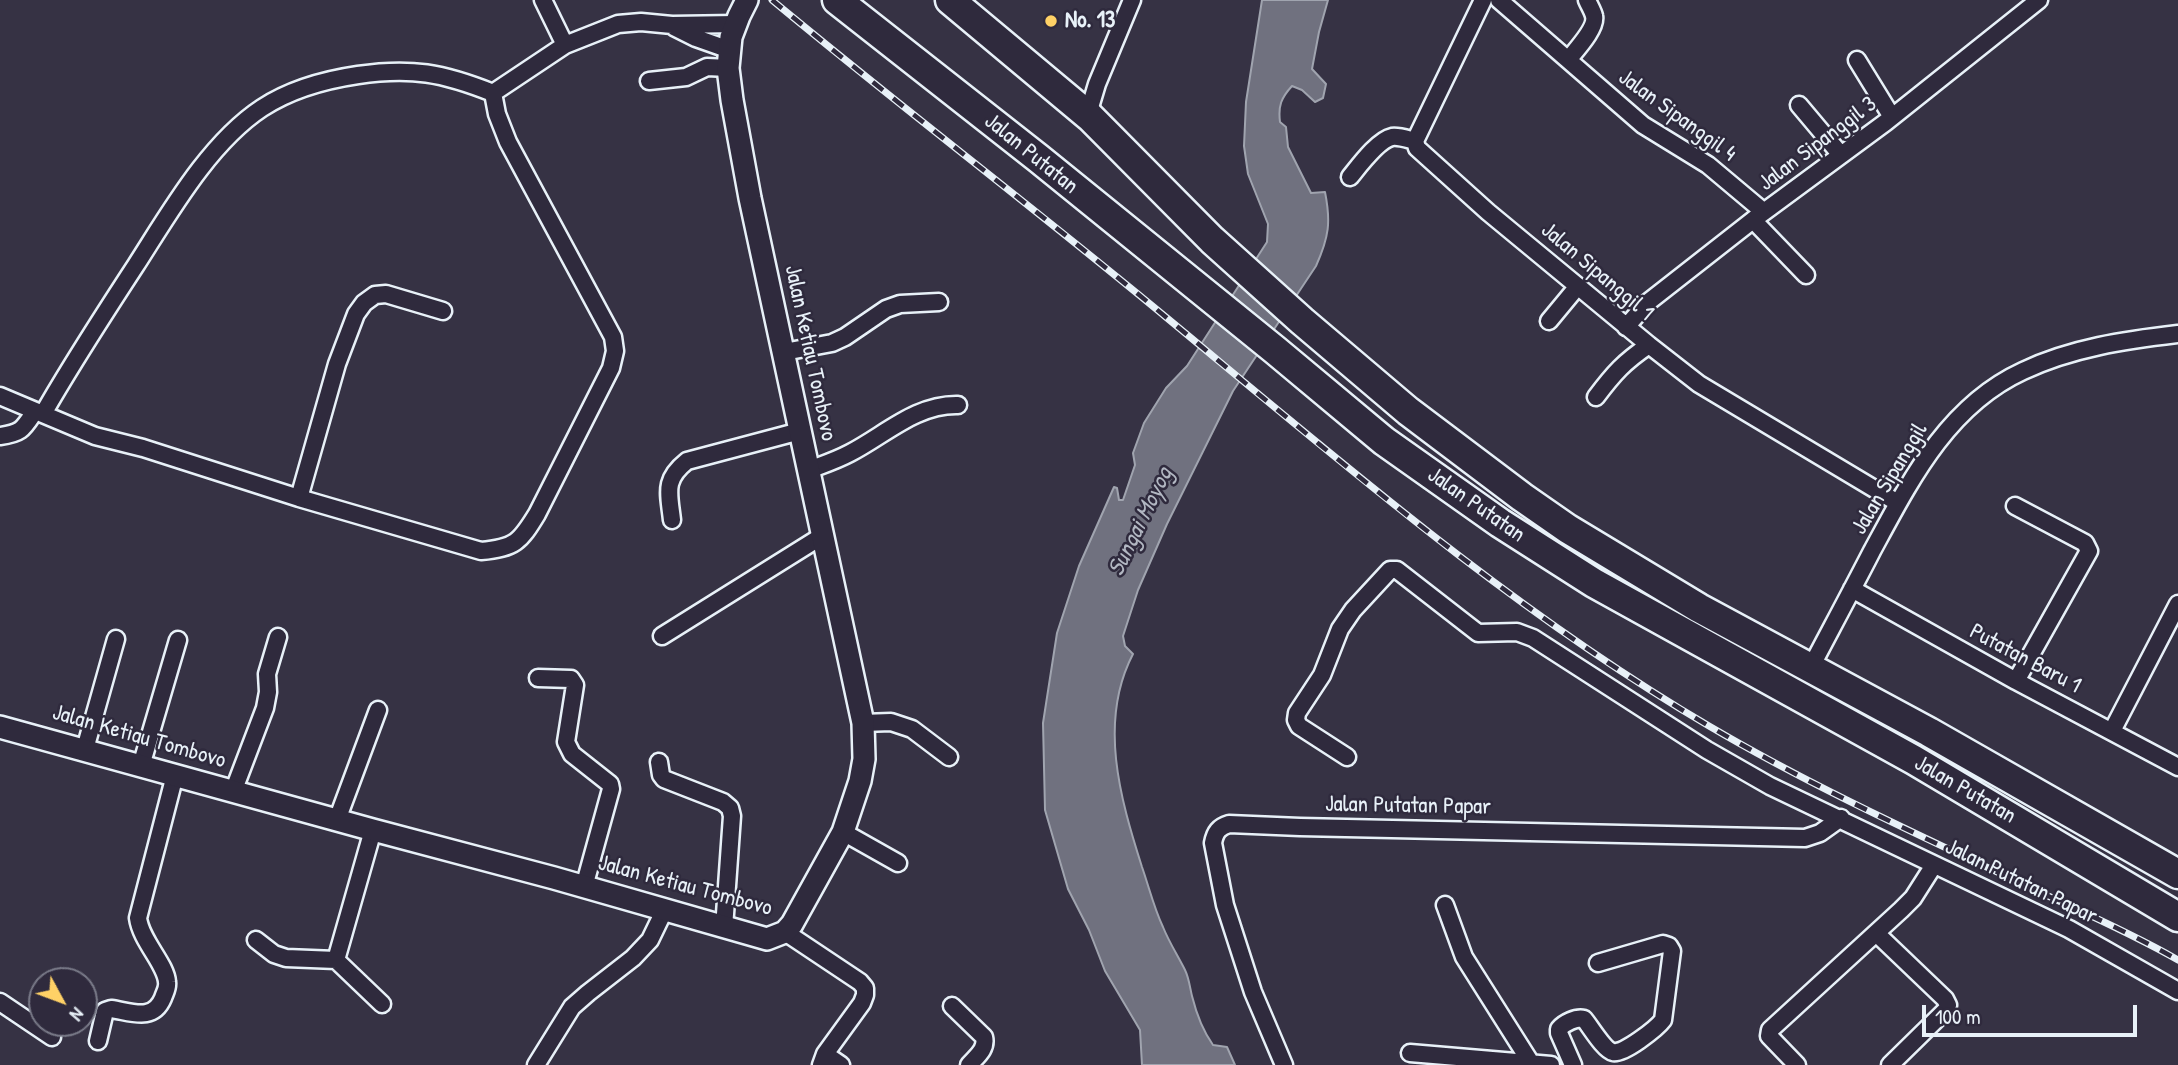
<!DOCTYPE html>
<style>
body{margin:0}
#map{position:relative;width:2178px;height:1065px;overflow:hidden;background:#363244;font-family:"Patrick Hand",sans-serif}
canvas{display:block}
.north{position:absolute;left:28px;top:967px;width:70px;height:70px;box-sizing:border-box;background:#2f2a3d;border:2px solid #797a88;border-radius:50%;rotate:131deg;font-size:19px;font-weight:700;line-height:28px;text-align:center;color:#e8f1f8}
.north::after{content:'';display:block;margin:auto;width:24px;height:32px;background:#ffd166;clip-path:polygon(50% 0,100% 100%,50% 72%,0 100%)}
.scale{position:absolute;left:1922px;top:1005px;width:215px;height:32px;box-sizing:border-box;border:4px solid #e8f1f8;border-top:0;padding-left:9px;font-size:21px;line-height:24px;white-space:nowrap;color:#e8f1f8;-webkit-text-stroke:5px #2f2a3d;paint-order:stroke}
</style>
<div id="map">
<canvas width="2178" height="1065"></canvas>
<div class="north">N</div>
<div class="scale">100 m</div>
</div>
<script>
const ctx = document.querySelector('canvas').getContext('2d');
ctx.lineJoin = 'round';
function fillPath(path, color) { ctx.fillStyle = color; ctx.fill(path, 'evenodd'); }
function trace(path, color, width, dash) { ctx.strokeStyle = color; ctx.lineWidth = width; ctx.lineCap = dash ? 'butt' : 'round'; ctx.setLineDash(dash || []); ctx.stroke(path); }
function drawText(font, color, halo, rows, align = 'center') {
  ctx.font = font + ' "Patrick Hand",sans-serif'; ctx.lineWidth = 5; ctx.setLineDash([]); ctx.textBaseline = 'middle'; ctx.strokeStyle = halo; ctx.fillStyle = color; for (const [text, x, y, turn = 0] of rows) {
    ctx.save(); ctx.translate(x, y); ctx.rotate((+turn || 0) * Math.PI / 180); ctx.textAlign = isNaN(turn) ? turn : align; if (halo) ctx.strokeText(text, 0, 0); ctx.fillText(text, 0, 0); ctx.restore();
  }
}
const water = new Path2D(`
 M 1262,0 L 1328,0 L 1319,32 L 1312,69 L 1326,84 L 1323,98 L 1315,102 L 1302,90 L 1292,86 C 1281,98 1278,106 1280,122 L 1286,127 L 1288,147 L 1311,193 L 1325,192 C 1331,222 1329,237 1316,266 L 1233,391 L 1167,524 L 1138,590 L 1123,636 L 1125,646 L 1133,654 C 1098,721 1120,798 1142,867 C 1149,887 1154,908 1163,927 C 1169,942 1178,956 1185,970 C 1189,978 1190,988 1192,996 C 1196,1012 1203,1031 1213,1045 L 1227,1047 L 1235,1065 L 1142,1065 L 1140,1030 L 1105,971 L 1089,930 L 1068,889 L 1045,810 L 1043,723 L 1057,633 L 1079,566 L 1114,487 L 1117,488 L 1119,500 L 1123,500 L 1135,465 L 1133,453 L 1144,423 L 1166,388 L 1187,366 L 1267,242 L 1268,224 L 1248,174 L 1244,146 L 1246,102 Z`);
const street = new Path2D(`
 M 543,0 L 565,45
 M 1499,0 L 1643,125 L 1708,165 L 1764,212
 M 674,27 L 696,38 L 730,50
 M 1568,60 C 1575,51 1597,28 1594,16 C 1593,11 1589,5 1587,0
 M 1857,60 L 1892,117
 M 649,81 L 686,77 L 707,67 L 728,68
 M 493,93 L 565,45 L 618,24 L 641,22 L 672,25 L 736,24
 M 1799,105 L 1841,155
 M 1090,117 L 1091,104 L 1097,84 L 1132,0
 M 1415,141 L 1417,148 L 1488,212 L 1649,345 L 1699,384 L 1898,503
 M 1415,141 L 1483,0
 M 1350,177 C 1359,166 1378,140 1392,137 C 1399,136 1407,139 1415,141
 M 1753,220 L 1806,275
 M 1549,321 L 1578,286
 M 1626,327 L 1647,303 L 1753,220 L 1886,122 L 2039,0
 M 784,352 L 832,343 L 845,337 L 886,309 L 900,304 L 939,302
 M 0,396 L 95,436 L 143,448 L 299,498 L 481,551 C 515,548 520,542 537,514 L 611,368 L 615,351 L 613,337 L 508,142 L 497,114 L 493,93
 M 1596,397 C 1614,373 1624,362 1649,345
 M 43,414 C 72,363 104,314 136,265 C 170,212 209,143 262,108 C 291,89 324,80 358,75 C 411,67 443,73 493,93
 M 0,436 C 22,433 23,429 35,411
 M 809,470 C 822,465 837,460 850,453 C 885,435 916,404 958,405
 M 299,498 L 337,364 L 356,314 L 364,303 L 375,295 L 386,294 L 443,311
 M 2015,506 L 2085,543 L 2089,551 L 2016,681
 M 672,520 C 669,493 663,480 687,461 L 800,431
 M 1852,589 L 2016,681 L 2178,767
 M 662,636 L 822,536
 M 1810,669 C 1831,629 1852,590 1872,551 C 1910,481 1947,406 2023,371 C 2071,348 2126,340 2178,334
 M 538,678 L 571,679 L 575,685 L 566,742 L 572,754 L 610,784 L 611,789 L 584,887
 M 863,723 L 891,722 L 912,729 L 949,757
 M 2112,731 L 2178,604
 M 85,749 L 116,639
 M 1347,757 L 1299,726 L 1296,720 L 1297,713 L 1322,675 L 1340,629 L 1353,610 L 1390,570 L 1397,570 L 1478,633 L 1517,632 L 1533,638 L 1707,750 L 1770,786 L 2069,929 L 2178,991
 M 659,762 L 661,775 L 664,779 L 723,802 L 730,808 L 732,816 L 724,928
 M 141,766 L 178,640
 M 233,792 L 265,708 L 268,692 L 267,674 L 278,637
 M 337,820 L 378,710
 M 373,830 L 336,960 L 382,1004
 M 843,832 L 898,863
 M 1445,905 L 1464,957 L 1531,1063
 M 785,932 L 860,982 L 865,988 L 865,995 L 862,1003 L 825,1054 L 821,1065
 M 1876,933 L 1945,999 L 1948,1005 L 1946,1010 L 1890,1065
 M 256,940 L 274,954 L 286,958 L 336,960
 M 0,1002 L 52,1037
 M 952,1006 L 984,1037 C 987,1049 977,1056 969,1065
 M 98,1041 L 105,1011 L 111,1009 C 132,1012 153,1022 163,998 C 165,992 168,988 167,982 C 166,964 141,941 138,918 L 175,775
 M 1410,1053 L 1551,1065
 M 825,1054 L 841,1065
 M 536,1065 L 572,1007 L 588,993 L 633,958 L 650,940 L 664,911
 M 1284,1065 L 1253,992 L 1225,905 L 1213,843 C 1215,832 1219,827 1229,824 L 1300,827 L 1805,838 L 1820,833 L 1841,818
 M 1573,1065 L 1559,1033 L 1559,1029 C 1564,1023 1576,1017 1584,1019 C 1590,1026 1604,1050 1613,1052 C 1623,1055 1657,1028 1663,1020 L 1672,951 L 1669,946 L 1663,944 L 1598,963
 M 1797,1065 L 1769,1036 L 1770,1030 L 1901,910 L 1913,898 L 1934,865`);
const secondary = new Path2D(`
 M 0,727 L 373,830 L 554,878 L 767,939 L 785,932 L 792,924 L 843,832 L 860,781 L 864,759 L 863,723 L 750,198 L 732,100 L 728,68 L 731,37 L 739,16 L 747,0`);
const highway = new Path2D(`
 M 837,0 L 1038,158 L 1275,350 L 1384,441 L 1500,523 L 1594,583 L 1914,760 L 2178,917
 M 950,0 L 1090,117 L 1212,240 L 1302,321 L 1408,411 L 1522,497 L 1568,529 L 1699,608 L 1929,732 L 2178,874`);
const rail = new Path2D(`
 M 772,0 C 902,108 1037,210 1167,318 C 1341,462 1513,611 1709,726 C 1813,787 1923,837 2031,888 C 2080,911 2131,933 2178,960`);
const markers = [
 [1051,21,7,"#ffd166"]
];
const poiNames = [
 ["No. 13",1065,21]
];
const streetNames = [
 ["Jalan Sipanggil 4",1677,116,36],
 ["Jalan Sipanggil 3",1818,144,-37],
 ["Jalan Putatan",1031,154,39],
 ["Jalan Sipanggil 1",1597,272,40],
 ["Jalan Ketiau Tombovo",810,353,78],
 ["Jalan Sipanggil",1890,479,-59],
 ["Jalan Putatan",1476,505,35],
 ["Putatan Baru 1",2025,659,28],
 ["Jalan Ketiau Tombovo",139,737,16],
 ["Jalan Putatan",1965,790,30],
 ["Jalan Putatan Papar",1408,806,1],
 ["Jalan Putatan Papar",2021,882,26],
 ["Jalan Ketiau Tombovo",685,886,15]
];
const waterNames = [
 ["Sungai Moyog",1141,522,-64]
];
fillPath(water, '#70717f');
trace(water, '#a0a4af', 2);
trace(street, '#e8f1f8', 21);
trace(secondary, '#e8f1f8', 26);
trace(highway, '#e8f1f8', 33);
trace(street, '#2f2a3d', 16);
trace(secondary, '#2f2a3d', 21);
trace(highway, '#2f2a3d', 28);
trace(rail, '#e8f1f8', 7);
trace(rail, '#2f2a3d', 4.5, [13]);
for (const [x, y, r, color] of markers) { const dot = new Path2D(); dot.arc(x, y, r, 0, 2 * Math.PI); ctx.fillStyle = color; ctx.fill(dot); trace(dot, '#2f2a3d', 2.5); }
drawText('bold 23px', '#e8f1f8', '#2f2a3d', poiNames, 'left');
drawText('23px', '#e8f1f8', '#2f2a3d', streetNames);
drawText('italic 24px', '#b2b7c2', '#2f2a3d', waterNames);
</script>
